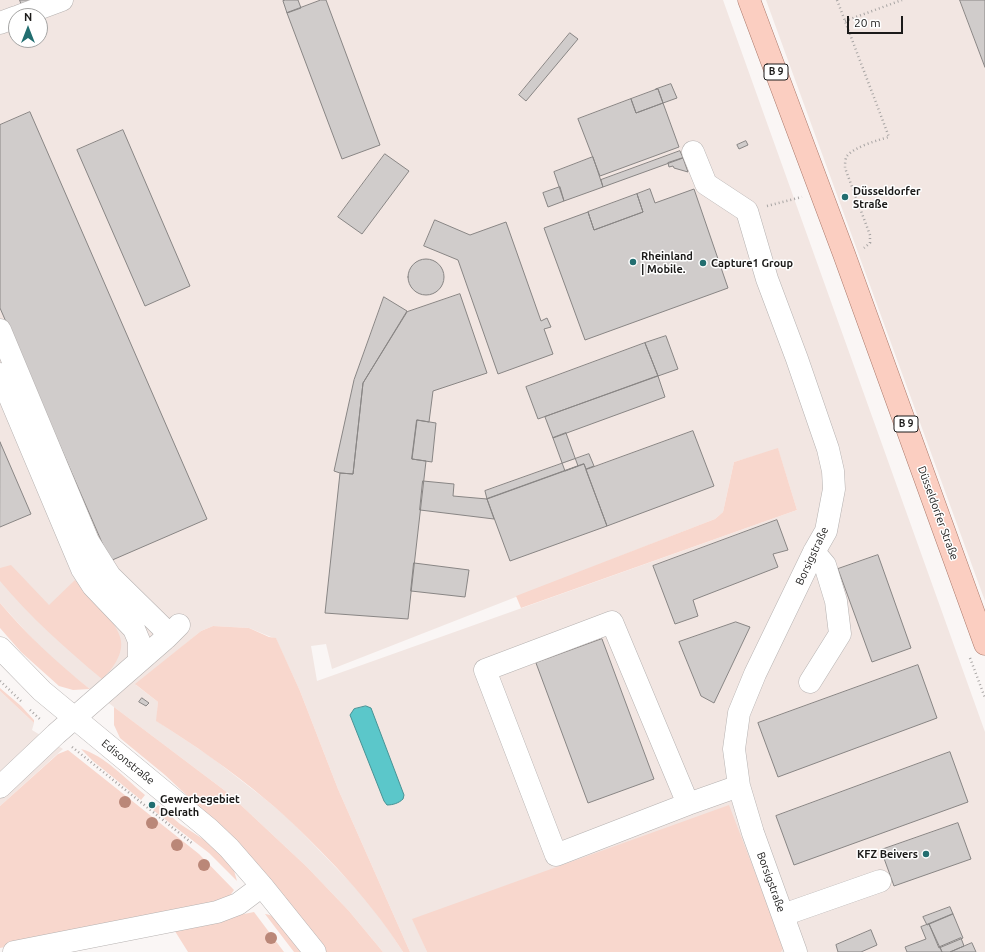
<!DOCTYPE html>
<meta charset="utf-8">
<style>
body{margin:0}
#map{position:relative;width:985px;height:952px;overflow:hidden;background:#faf6f5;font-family:Ubuntu,sans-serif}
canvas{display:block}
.north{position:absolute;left:8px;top:8px;width:40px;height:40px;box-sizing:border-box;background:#fff;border:1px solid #a4a4a3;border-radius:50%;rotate:0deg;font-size:11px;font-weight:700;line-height:16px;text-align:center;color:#1c1b1a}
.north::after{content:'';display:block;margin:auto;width:14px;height:18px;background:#226e70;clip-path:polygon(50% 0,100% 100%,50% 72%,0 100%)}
.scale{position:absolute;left:847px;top:16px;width:56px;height:18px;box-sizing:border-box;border:2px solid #1c1b1a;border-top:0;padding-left:5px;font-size:12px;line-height:14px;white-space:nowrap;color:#1c1b1a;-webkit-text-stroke:3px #fff;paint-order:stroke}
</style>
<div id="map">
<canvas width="985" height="952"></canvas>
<div class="north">N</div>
<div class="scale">20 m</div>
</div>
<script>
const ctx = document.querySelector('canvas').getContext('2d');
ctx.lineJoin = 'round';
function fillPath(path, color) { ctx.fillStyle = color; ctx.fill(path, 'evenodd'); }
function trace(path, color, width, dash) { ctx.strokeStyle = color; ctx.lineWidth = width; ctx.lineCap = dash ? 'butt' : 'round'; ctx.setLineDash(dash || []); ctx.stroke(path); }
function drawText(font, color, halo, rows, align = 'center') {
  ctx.font = font + ' Ubuntu,sans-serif'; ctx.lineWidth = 3; ctx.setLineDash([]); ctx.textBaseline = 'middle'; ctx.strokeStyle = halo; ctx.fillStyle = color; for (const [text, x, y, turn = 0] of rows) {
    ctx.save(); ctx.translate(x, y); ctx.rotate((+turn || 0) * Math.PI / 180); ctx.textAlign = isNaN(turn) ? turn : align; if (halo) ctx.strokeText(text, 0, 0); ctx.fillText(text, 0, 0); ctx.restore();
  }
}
const built = new Path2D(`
 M 0,0 L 723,0 L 985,732 L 985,952 L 781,952 L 784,948 L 413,919 L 427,952 L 410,952 L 338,789 L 300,691 L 276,639 L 249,628 L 213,626 L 201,631 L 136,685 L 158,702 L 157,721 L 211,757 L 265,799 L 288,818 L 347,879 L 365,898 L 384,923 L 403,952 L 383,952 L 349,911 L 307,867 L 228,793 L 90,689 L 64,669 L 39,646 L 0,603 ZM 16,16 L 40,16 L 40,40 L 16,40 ZM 778,449 L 797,510 L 317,681 L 311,646 L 326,644 L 332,669 L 715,519 L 723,512 L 734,462 Z
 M 766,0 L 985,0 L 985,601 Z
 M 0,691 L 34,723 L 32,730 L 63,749 L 0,806 Z`);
const green = new Path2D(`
 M 778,448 L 797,510 L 521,608 L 516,596 L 715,519 L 723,512 L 734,462 Z
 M 11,565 L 49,605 L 75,580 C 88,594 119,623 121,641 C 123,655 112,670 102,679 C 66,649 30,617 0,581 L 0,568 Z
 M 0,603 C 27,635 57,663 90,689 L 73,690 L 59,686 L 21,652 L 0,628 Z
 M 213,626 L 249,628 L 269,637 L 276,638 L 300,691 L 338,789 L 410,952 L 403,952 C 384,922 362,895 337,868 C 314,844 291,820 265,799 C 231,770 194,745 156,721 L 158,702 L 135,684 L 201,631 Z
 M 0,688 L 21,706 L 34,720 L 34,723 L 0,691 Z
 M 114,707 L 228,793 L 307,867 L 349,911 L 383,952 L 325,952 L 231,837 L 165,775 L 120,738 L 114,725 Z
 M 81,749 C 104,755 127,780 145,795 L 141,800 L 93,761 Z
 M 68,750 L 199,854 L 234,890 L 227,900 L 0,948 L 0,806 L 58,754 Z
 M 158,805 L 180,824 L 206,841 L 225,857 L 233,867 L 237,881 L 209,853 L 153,810 Z
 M 729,805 L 784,948 L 781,952 L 427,952 L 412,919 Z
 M 254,912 L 284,952 L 188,952 L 173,928 Z
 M 265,914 C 281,915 294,940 303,952 L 294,952 Z`);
const water = new Path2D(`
 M 366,706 L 371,708 L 404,795 L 403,799 C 399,803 393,805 387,805 L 384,801 L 350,715 L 354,709 Z`);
const building = new Path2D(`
 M 20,0 L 39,0 L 22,6 Z
 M 286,0 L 298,0 L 301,8 L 287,13 L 283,1 Z
 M 321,0 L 326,0 L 380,145 L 342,159 L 287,13 Z
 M 960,0 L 985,0 L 985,67 Z
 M 570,33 L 578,39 L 526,101 L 519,95 Z
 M 671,84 L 677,98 L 663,103 L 658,89 L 656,89 Z
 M 658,89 L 663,103 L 636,113 L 631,99 Z
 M 631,99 L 636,113 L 663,103 L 679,147 L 600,176 L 578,119 Z
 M 30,112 L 207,519 L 110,561 L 0,308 L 0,125 Z
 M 123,130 L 190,286 L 145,306 L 77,150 Z
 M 746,141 L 748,145 L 739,149 L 737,145 Z
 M 680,151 L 683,158 L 603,187 L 601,180 Z
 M 385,154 L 409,171 L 362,234 L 338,217 Z
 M 593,157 L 603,187 L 564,201 L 554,172 Z
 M 683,158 L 688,172 L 674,168 L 673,166 L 669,167 L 668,163 Z
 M 560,187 L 564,201 L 548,207 L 543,193 Z
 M 650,189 L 655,203 L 694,189 L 728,288 L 585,340 L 544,228 L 588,212 L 594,230 L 643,212 L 637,194 Z
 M 637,194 L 643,212 L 594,230 L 588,212 Z
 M 435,220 L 470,235 L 506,222 L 541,321 L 547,318 L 551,327 L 544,329 L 553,354 L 498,374 L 458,260 L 424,246 Z
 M408 277a18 18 0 1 1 36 0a18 18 0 1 1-36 0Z
 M 460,294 L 487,373 L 433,391 L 429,422 L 417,420 L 412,459 L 426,461 L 408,619 L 325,613 L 340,473 L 353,474 L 363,383 L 407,312 Z
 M 384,297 L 407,311 L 363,383 L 353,474 L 340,473 L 334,471 L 354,380 Z
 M 666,336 L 678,369 L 658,376 L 645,343 Z
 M 645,343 L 658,376 L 538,419 L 526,387 Z
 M 658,376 L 665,397 L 553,438 L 545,417 Z
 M 417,420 L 436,423 L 432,462 L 412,459 Z
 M 693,431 L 714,486 L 607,526 L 586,470 Z
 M 566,433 L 578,466 L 565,471 L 553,438 Z
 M 0,442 L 31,514 L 0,527 Z
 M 589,454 L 594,466 L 586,469 L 584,464 L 487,499 L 485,491 Z
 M 584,464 L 607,526 L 510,561 L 487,499 Z
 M 423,481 L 454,484 L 453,496 L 487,499 L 494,519 L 420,510 Z
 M 777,520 L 788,550 L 773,554 L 778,567 L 693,600 L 698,616 L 675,624 L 653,566 Z
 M 878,555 L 911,648 L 872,662 L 838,569 Z
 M 414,563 L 469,570 L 465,597 L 411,591 Z
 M 736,622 L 750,627 L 714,703 L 701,696 L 679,642 Z
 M 602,639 L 654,779 L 588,803 L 536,663 Z
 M 918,665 L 937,718 L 778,777 L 758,723 Z
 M 142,698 L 149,703 L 146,706 L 139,702 Z
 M 950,752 L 968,802 L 794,865 L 776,816 Z
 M 958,823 L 971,859 L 894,886 L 881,850 Z
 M 950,907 L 953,914 L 927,925 L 923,917 Z
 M 953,914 L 963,938 L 939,948 L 929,924 Z
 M 929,924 L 942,952 L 907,952 L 905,947 L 926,939 L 921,927 Z
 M 871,930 L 877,945 L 861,952 L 838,952 L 836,945 Z
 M 961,938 L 964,946 L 950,952 L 942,952 L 940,947 Z
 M 972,943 L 976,952 L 950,952 L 964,946 Z`);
const path = new Path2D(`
 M 837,0 L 889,137 C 878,140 854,147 847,156 C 845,159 845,164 845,168 L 870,235 L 870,243 L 864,248
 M 845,21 L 902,0
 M 767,206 L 802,197
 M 970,658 L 985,698
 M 0,681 L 21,701
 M 30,710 L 41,720
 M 72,747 L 193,844`);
const minor = new Path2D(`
 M 19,16 L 62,0
 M 0,23 L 16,17
 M 693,152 L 706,184 L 747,211 L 767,279 L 797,359 L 828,449 L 833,471 L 834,489 L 826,531 L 814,552 L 755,674 L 739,713 L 734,749 L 739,786 L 753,833 L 796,952
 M 0,330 L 88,541 L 110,576 L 163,628 L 166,638
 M 0,374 L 82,569 L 93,586 L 134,629 L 139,641 L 139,661
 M 0,648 L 42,691 L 209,829 L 229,848 L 262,886 L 315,952
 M 810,682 L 840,634 L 836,601 L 825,565 L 814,552
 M 0,787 L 56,734 L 166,638 L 179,625
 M 688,804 L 556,855 L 485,670 L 612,622 L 688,804 L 739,786
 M 783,915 L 880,881
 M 14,952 L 217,912 L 238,904 L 262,886`);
const major = new Path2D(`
 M 749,0 L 844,254 L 985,644`);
const trees = [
 [125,802],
 [152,823],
 [177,845],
 [204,865],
 [271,938]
];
const markers = [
 [845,197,4,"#226e70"],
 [633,262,4,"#226e70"],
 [703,263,4,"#226e70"],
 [152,805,4,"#226e70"],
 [926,854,4,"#226e70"]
];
const shields = [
 [776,72,24],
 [906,424,24]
];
const shieldNames = [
 ["B 9",776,72],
 ["B 9",906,424]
];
const poiNames = [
 ["Düsseldorfer",853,191],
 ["Straße",853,204],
 ["Rheinland",641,256],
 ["| Mobile.",641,269],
 ["Capture1 Group",711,263],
 ["Gewerbegebiet",160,799],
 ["Delrath",160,812],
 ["KFZ Beivers",918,854,"right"]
];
const streetNames = [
 ["Düsseldorfer Straße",938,513,70],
 ["Borsigstraße",812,556,-65],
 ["Edisonstraße",128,762,39],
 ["Borsigstraße",771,882,70]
];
fillPath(built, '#f2e6e2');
fillPath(green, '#f8d7cd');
fillPath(water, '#5bc7ca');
trace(water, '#489395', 1);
fillPath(building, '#d0cccb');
trace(building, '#898685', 1);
trace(minor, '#b6b2b1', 23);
trace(major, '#ab7a6c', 23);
trace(path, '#a8a5a4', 2.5, [1, 3]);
trace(minor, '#fff', 22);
trace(major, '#fbcec1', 22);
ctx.fillStyle = '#ba8778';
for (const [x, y] of trees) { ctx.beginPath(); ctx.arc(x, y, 6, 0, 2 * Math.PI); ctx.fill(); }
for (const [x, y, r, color] of markers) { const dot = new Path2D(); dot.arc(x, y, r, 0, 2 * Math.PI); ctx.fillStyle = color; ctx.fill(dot); trace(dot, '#fff', 1.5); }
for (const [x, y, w] of shields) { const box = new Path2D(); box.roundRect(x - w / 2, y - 8, w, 16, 3); ctx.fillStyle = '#fff'; ctx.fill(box); trace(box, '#1c1b1a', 1); }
drawText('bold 10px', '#1c1b1a', null, shieldNames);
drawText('bold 11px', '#1c1b1a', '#fff', poiNames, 'left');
drawText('11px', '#1c1b1a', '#fff', streetNames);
</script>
